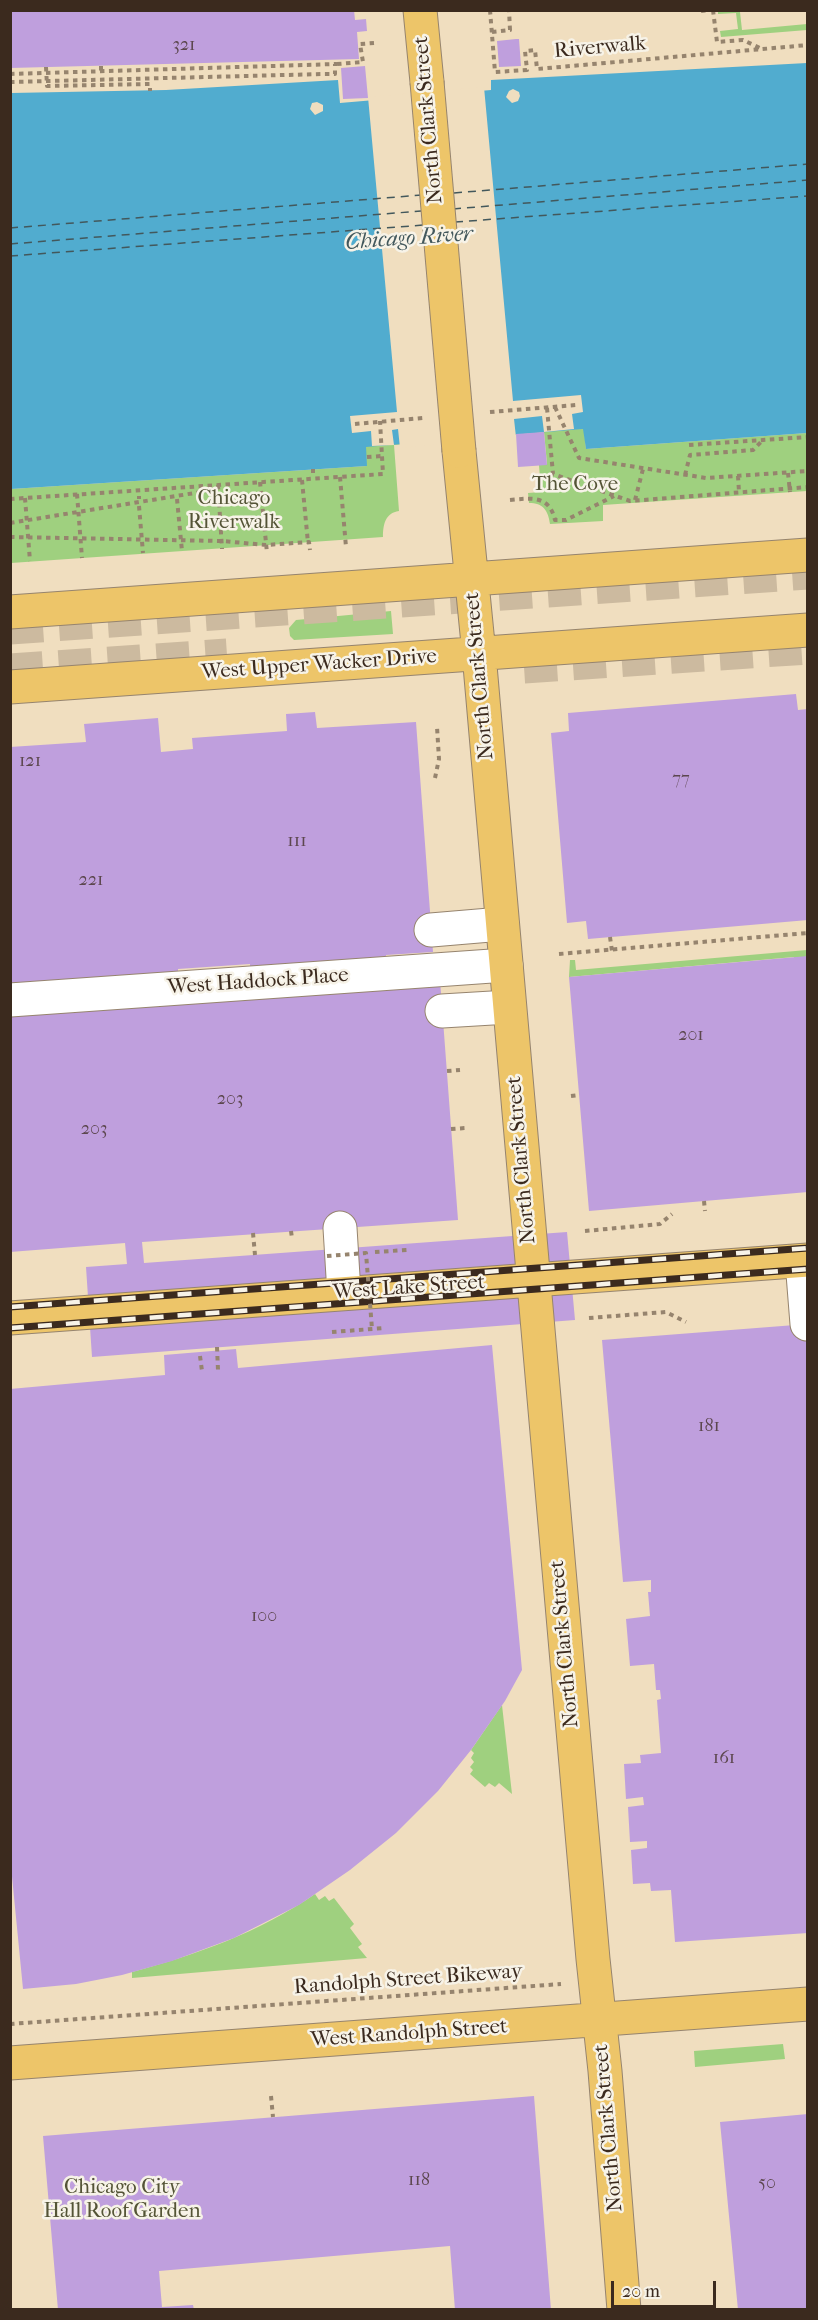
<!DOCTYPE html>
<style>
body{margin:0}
#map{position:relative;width:818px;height:2320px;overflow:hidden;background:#f0debf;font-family:"IM FELL French Canon",serif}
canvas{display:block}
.frame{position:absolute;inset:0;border:12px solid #3b2a1e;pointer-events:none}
.scale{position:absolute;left:611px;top:2281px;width:105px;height:27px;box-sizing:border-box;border:3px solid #3b2a1e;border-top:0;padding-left:8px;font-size:18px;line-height:21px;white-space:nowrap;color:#3b2a1e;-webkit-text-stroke:4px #f7f3e8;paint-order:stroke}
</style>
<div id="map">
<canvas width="818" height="2320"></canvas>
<div class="frame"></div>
<div class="scale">20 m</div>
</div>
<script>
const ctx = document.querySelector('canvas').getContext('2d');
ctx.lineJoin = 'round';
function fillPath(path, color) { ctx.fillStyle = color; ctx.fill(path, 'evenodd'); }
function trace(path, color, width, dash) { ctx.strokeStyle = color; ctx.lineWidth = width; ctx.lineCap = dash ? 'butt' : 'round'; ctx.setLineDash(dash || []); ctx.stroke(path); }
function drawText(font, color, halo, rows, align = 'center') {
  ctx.font = font + ' "IM FELL French Canon",serif'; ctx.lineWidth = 5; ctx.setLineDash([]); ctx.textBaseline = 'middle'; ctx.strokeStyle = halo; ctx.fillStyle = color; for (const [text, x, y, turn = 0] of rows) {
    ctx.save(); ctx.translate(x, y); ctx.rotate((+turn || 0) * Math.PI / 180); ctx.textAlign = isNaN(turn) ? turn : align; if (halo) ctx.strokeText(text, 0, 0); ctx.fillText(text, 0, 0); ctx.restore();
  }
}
const green = new Path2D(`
 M 718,11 L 756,11 L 740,12 L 742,30 L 807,24 L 807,30 L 721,37 L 720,31 L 738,29 L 736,13 L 718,14 Z
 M 584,429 L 586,449 L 807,433 L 807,491 L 603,505 L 603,521 L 550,524 C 548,510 543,503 529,503 L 528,493 L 541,492 L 539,465 L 547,464 L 544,432 L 394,445 L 399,511 C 385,513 383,525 383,537 L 11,563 L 11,489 L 367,466 L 352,433 Z
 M 391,611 L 393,634 L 294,640 L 290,636 L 289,628 L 296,620 Z
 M 807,950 L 807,1111 L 794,957 L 569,977 L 570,960 L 575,960 L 576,970 Z
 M 502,1705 L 512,1794 L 499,1783 L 495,1787 L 489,1783 L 485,1787 L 470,1774 L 473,1770 L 470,1767 L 474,1762 L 471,1758 L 474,1753 L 471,1750 Z
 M 315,1894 L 319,1900 L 325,1896 L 329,1901 L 334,1898 L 354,1924 L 350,1928 L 362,1944 L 358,1947 L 367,1958 L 132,1978 L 132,1972 C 196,1955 260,1932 315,1894 Z
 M 783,2044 L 785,2059 L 695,2067 L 694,2051 Z`);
const water = new Path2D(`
 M 807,63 L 807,433 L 586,449 L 583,429 L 366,447 L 367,466 L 11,489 L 11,93 L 166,90 L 338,80 L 340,103 L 491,90 L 491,80 ZM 513,89 L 519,92 L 520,96 L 518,101 L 512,103 L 506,97 L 509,91 ZM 317,102 L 323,105 L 323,111 L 315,115 L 310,109 L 312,103 Z`);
const pier = new Path2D(`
 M 484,87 L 513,401 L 581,395 L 583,412 L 572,414 L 574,429 L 544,432 L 542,416 L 514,419 L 516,437 L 400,448 L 398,429 L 392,430 L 394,445 L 372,446 L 371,431 L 352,433 L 350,416 L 397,412 L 368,97 Z`);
const ferry = new Path2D(`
 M 454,193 L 808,164
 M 453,209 L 808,180
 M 455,222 L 808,196
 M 10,228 L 422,195
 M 10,244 L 421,211
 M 10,256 L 424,225`);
const building = new Path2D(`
 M 10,10 L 354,10 L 355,20 L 366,19 L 367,31 L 357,32 L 359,59 L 10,68 Z
 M 516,39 L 519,39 L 521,66 L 499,67 L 497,41 Z
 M 365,66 L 368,98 L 343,99 L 341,68 Z
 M 544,432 L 547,465 L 518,467 L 516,434 Z
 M 796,694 L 798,710 L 808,709 L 808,920 L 588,939 L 586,921 L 567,923 L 551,733 L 569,731 L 568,713 Z
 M 315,712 L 317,728 L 416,722 L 433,952 L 386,955 L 386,958 L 250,968 L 250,964 L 178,969 L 178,972 L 10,985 L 10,747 L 86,742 L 84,724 L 158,718 L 161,752 L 193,749 L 192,738 L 287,731 L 286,714 Z
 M 808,956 L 808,1192 L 589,1211 L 569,977 Z
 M 440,980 L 458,1220 L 142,1242 L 144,1263 L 567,1232 L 575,1320 L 92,1357 L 86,1267 L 127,1264 L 125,1243 L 10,1252 L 10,1012 Z
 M 808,1324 L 808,1933 L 675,1942 L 671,1890 L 651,1891 L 650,1883 L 633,1884 L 631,1850 L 647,1848 L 647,1841 L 630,1842 L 628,1807 L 644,1805 L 643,1797 L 626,1799 L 624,1764 L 641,1763 L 640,1755 L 661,1753 L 657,1700 L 661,1699 L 660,1690 L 656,1690 L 654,1664 L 630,1666 L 626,1619 L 650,1616 L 648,1592 L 651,1592 L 651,1580 L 623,1582 L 602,1340 Z
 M 492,1345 L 522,1670 L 505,1701 L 471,1750 L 438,1791 L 396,1833 L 350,1870 L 299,1905 L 234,1938 L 172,1961 L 122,1975 L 76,1984 L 23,1989 L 10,1856 L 10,1389 L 165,1375 L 164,1355 L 236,1349 L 238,1368 Z
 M 534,2096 L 551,2310 L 455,2310 L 450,2246 L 159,2271 L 162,2307 L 193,2305 L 194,2310 L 58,2310 L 43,2136 Z
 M 808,2114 L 808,2310 L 738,2310 L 720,2122 Z`);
const minorTunnel = new Path2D(`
 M 524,667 L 808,648`);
const highwayTunnel = new Path2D(`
 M 10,628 L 808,573
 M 10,670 L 227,655`);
const path = new Path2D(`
 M 490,10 L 495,72 L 527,70 L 525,51 L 535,50 L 537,69 L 808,45
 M 713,10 L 717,42 L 743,40 L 760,48
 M 701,11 L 709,10
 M 492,32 L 510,30 L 509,10
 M 337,64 L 363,62 L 360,44 L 374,43
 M 101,66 L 101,71
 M 46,67 L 47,86 L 150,84 L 150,91
 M 10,82 L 324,74 L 335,74 L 335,64
 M 555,407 L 579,458 L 706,478 L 808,471
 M 547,408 L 553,474 L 630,501 L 808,487
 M 490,412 L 576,405
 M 355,424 L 423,418
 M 689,445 L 808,437
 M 367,457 L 382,456
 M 313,469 L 313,473
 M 788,473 L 790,492
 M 685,475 L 690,455 L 753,450 L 763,440
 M 738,476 L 739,492
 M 340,477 L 346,547
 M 302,480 L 308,543
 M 260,482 L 267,553
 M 218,485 L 222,549
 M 77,494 L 82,558
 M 139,496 L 139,499
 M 25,498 L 30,561
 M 10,499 L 383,474 L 380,421
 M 177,499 L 182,551
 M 510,500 C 532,498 549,495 555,520 L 566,520 L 614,496
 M 635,500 L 643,469
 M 139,506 L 143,553
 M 10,523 L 207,491 L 206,486
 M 10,537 L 222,541 L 266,545 L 309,542 L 310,550
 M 435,778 L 439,759 L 437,727
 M 610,937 L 612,951
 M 559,954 L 808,933
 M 447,1071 L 460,1070
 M 571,1096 L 579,1095
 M 451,1129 L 466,1128
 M 704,1201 L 705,1211
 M 291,1231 L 292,1238
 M 585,1231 L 660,1224 L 672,1214
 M 253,1233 L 255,1255
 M 375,1252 L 407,1250
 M 589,1318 L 666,1312 L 686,1322
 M 332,1332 L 385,1328
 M 217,1347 L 218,1370
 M 200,1356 L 202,1371
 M 10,2024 L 561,1984
 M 271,2096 L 273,2117`);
const minor = new Path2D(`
 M 431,930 L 502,924
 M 10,1000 L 506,965
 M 442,1011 L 509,1007
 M 340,1228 L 344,1293
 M 802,1261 L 807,1324`);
const major = new Path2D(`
 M 420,10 L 427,82
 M 459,451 L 479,654 L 593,1959 L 605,2071 L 624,2310
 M 10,612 L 808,555
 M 10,687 L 808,630
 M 10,1318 L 808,1260
 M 10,2063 L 808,2004`);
const rail = new Path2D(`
 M 10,1307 L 808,1248
 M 10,1328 L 808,1269`);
const pathBridge = new Path2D(`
 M 10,74 L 337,64
 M 327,1256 L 366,1253 L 372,1329`);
const majorBridge = new Path2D(`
 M 427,82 L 459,451`);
const numberNames = [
 ["321",184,46],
 ["121",30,762],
 ["77",681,780],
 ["111",297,842],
 ["221",91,881],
 ["201",691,1036],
 ["203",230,1100],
 ["203",94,1130],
 ["181",709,1427],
 ["100",264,1617],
 ["161",724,1759],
 ["118",419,2181],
 ["50",767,2184]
];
const streetNames = [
 ["Riverwalk",600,48,-5],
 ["North Clark Street",429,120,-95],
 ["West Upper Wacker Drive",319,665,-4],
 ["North Clark Street",480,676,-95],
 ["West Haddock Place",258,982,-4],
 ["North Clark Street",522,1160,-95],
 ["West Lake Street",409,1288,-4],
 ["North Clark Street",565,1644,-95],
 ["Randolph Street Bikeway",408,1980,-4],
 ["West Randolph Street",409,2034,-4],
 ["North Clark Street",609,2128,-95]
];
const parkNames = [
 ["The Cove",575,485],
 ["Chicago",234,499],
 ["Riverwalk",234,523],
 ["Chicago City",122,2188],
 ["Hall Roof Garden",122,2212]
];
const waterNames = [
 ["Chicago River",409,239,-4]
];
fillPath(green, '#9fd07f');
fillPath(water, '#51accf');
fillPath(pier, '#f0debf');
trace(ferry, '#43585c', 1.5, [8, 6]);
fillPath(building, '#bf9fdd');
trace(minorTunnel, '#ccba9f', 33, [33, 16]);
trace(highwayTunnel, '#ccba9f', 33, [33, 16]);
trace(minor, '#96846e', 35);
trace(major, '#96846e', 35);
trace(path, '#96846e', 4, [4.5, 4.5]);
trace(minor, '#fff', 33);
trace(major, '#edc569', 33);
trace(rail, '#3b2a1e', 7);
trace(rail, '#f7f3e8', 4.5, [14]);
trace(majorBridge, '#96846e', 35, []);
trace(pathBridge, '#96846e', 4, [4.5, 4.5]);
trace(majorBridge, '#edc569', 33);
drawText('18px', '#5c474e', null, numberNames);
drawText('21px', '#3b2a1e', '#f7f3e8', streetNames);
drawText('21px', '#545436', '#f7f3e8', parkNames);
drawText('italic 22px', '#43585c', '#f7f3e8', waterNames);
</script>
